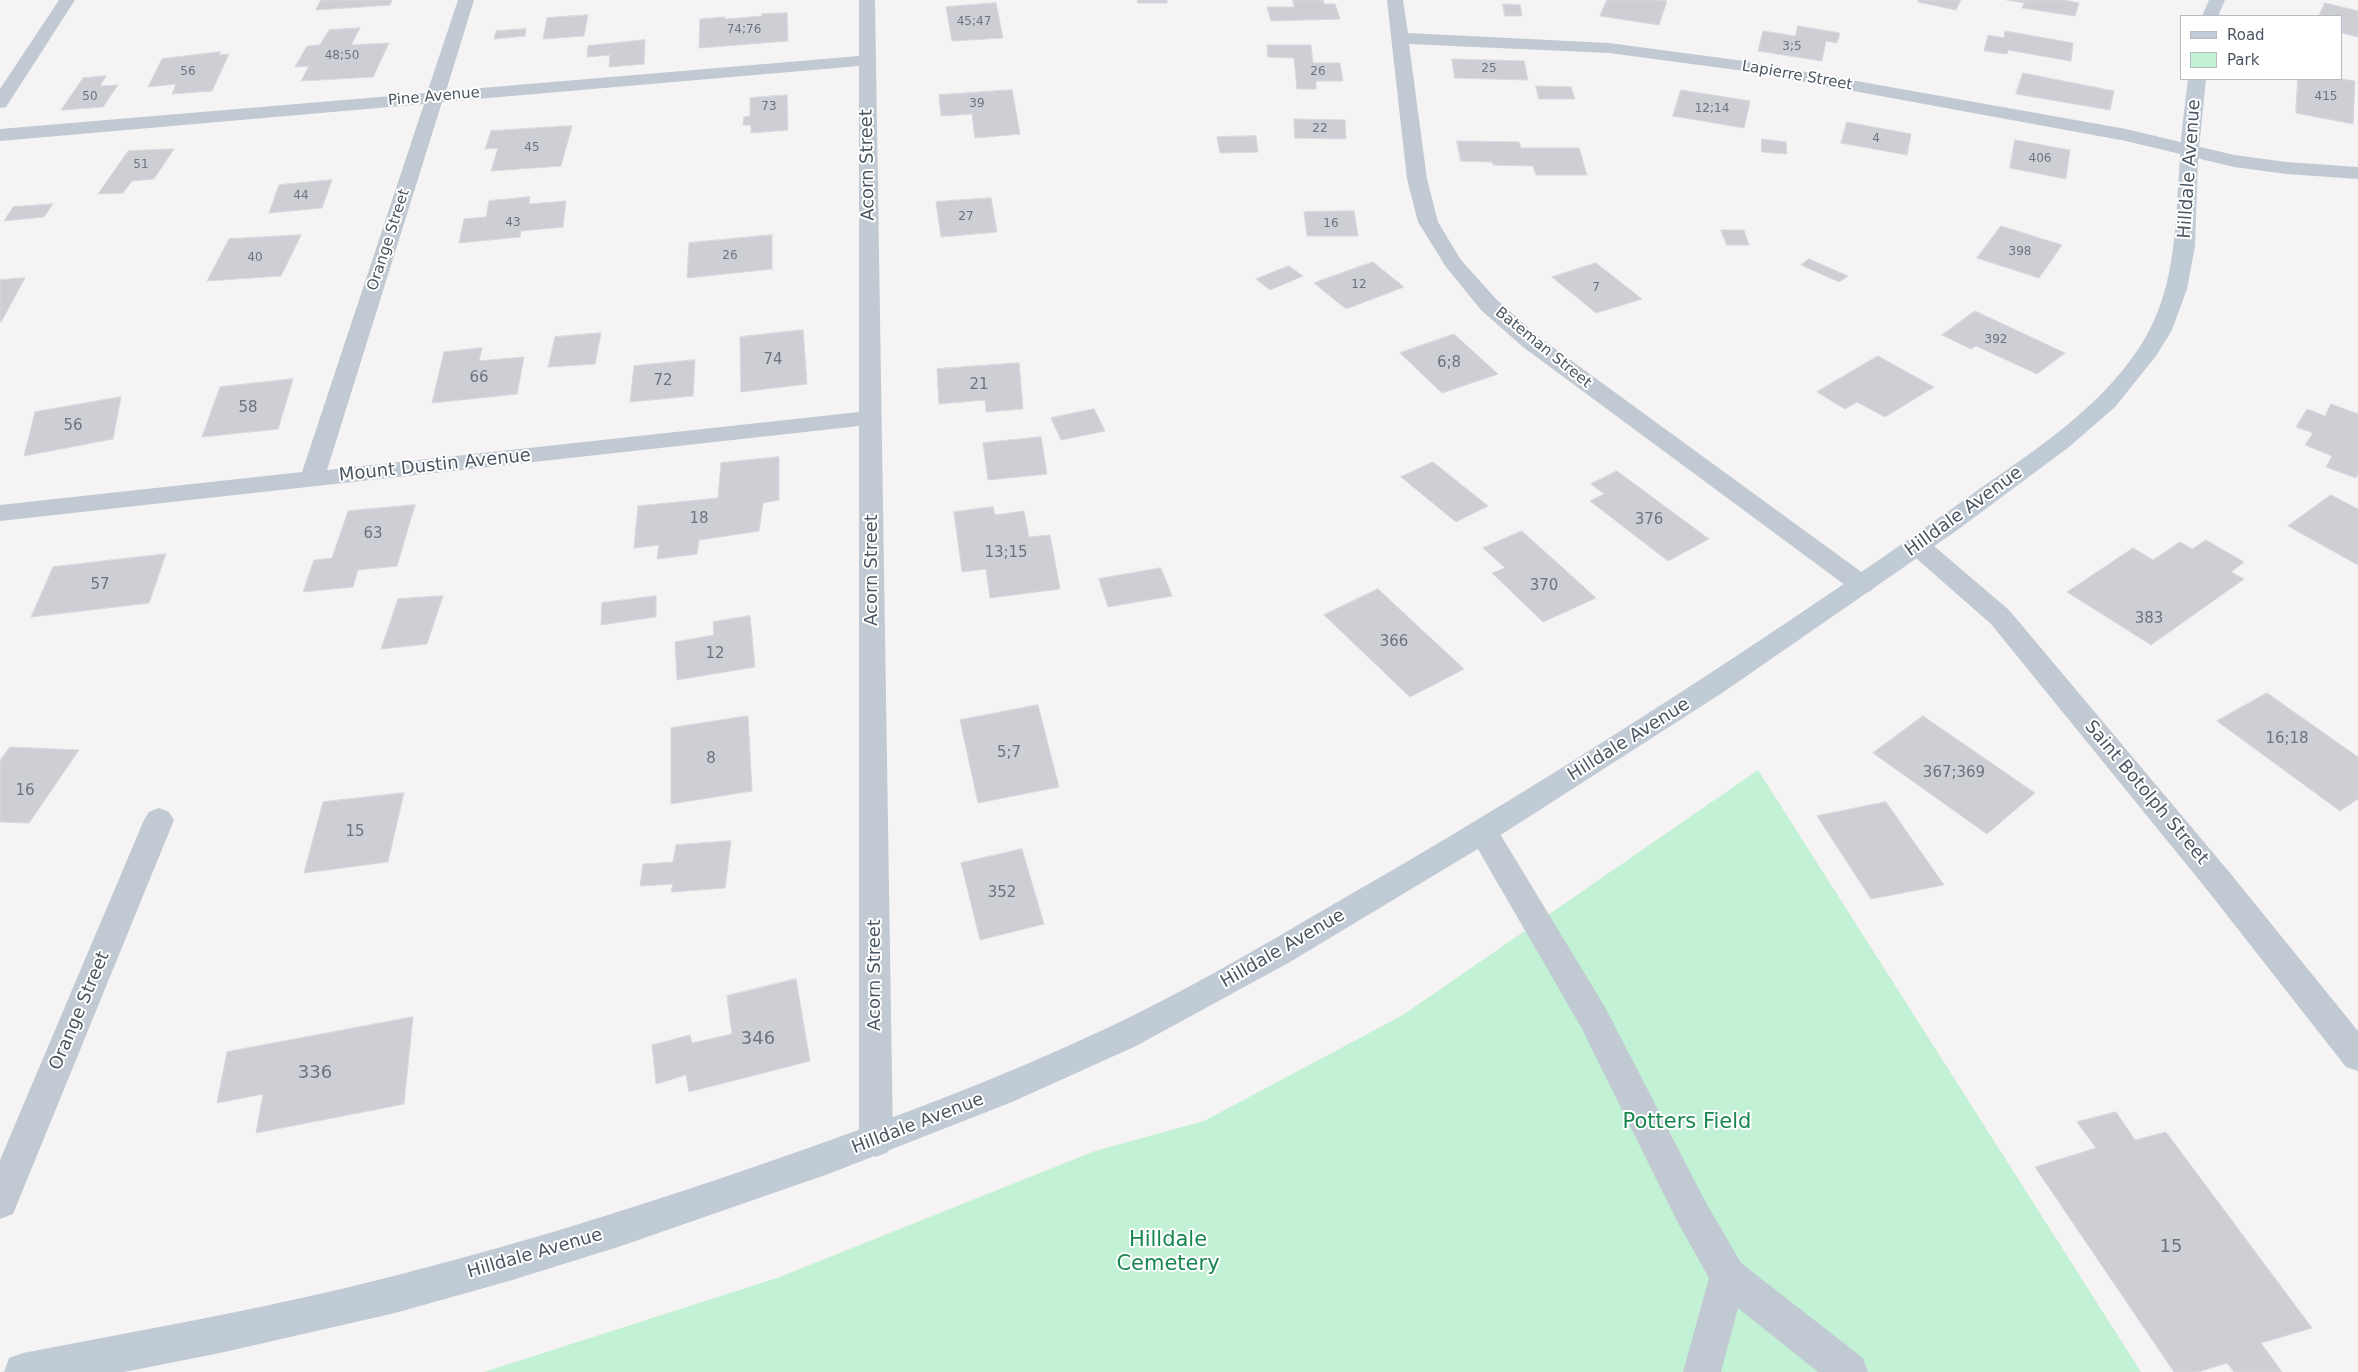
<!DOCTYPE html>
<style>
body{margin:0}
#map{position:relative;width:2358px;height:1372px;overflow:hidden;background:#f5f3f3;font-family:"DejaVu Sans",sans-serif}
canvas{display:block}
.legend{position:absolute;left:2180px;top:15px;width:162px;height:65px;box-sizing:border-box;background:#fff;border:1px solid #b7bbc0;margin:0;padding:6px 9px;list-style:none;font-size:15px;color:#4a5661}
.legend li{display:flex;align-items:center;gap:10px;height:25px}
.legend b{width:25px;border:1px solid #b7bbc0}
</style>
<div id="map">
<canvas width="2358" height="1372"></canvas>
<ul class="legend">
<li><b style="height:6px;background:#c1cbd6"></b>Road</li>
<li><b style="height:14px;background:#c3f1d5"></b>Park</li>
</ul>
</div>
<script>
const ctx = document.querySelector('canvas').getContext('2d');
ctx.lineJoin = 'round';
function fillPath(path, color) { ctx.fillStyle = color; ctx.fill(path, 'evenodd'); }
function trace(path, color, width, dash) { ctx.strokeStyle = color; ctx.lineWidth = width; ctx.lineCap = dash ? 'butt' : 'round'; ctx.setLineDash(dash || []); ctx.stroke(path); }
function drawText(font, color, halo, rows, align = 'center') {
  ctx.font = font + ' "DejaVu Sans",sans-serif'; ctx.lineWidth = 4; ctx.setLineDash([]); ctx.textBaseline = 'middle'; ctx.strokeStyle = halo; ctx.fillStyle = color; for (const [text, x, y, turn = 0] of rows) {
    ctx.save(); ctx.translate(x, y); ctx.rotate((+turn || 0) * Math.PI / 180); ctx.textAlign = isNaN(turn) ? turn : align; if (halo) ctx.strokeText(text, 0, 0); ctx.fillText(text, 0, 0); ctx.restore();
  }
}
const green = new Path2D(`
 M 1758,770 L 2141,1372 L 484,1372 L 777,1278 L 1095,1151 L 1204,1121 L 1403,1015 Z`);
const building = new Path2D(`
 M 321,0 L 392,0 L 390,5 L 316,10 Z
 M 1138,0 L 1167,0 L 1167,3 L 1138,3 Z
 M 1293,0 L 1323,0 L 1324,4 L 1335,4 L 1340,19 L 1271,21 L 1267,7 L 1294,7 Z
 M 1607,0 L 1659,0 L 1667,1 L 1659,25 L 1600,16 Z
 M 1919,0 L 1961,0 L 1956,10 L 1918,2 Z
 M 2007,0 L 2064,0 L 2079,3 L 2075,16 L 2022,8 L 2024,3 Z
 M 996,3 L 1003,38 L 952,41 L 946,7 Z
 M 2325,3 L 2358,11 L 2358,37 L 2342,33 L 2342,16 L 2319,16 Z
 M 1503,4 L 1520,5 L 1522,16 L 1505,16 Z
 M 787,13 L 788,41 L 699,48 L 700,19 L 725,17 L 725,19 L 762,16 L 762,14 Z
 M 588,15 L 584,36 L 543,39 L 547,18 Z
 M 1798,26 L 1840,33 L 1837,43 L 1826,41 L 1822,61 L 1758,51 L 1763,31 L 1795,36 Z
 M 360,28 L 351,45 L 389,43 L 373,77 L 301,81 L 309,66 L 295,67 L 307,46 L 320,45 L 329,30 Z
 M 526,29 L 525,36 L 494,39 L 496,31 Z
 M 2005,31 L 2073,43 L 2071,61 L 2008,50 L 2007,54 L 1984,51 L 1988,35 L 2004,38 Z
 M 645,40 L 644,64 L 609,67 L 610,55 L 587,57 L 588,46 Z
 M 1267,45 L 1311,45 L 1313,63 L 1340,63 L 1343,81 L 1316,81 L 1316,89 L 1297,89 L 1294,58 L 1268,57 Z
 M 220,52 L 219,55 L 229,54 L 212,91 L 172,94 L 176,84 L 148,87 L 162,59 Z
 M 1452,59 L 1524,61 L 1528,80 L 1455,78 Z
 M 2023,73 L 2114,91 L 2110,110 L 2016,94 Z
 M 106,76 L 100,86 L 118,85 L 103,107 L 61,110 L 83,78 Z
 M 2298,79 L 2342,79 L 2355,81 L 2353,124 L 2296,113 Z
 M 1536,86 L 1571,87 L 1575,99 L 1539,99 Z
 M 1012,90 L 1020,134 L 975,138 L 972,114 L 941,116 L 939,95 Z
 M 1681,90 L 1750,101 L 1744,128 L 1673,116 Z
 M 787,95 L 788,130 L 751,133 L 751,125 L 743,125 L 744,117 L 750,116 L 750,98 Z
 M 1294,119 L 1345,120 L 1346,139 L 1295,138 Z
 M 1847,122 L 1911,134 L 1907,155 L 1841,143 Z
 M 572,126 L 561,166 L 491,171 L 498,148 L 485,149 L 491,131 Z
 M 1256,136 L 1258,152 L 1220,153 L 1217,137 Z
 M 1762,139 L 1786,142 L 1787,154 L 1762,152 Z
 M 2015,140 L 2070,150 L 2066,179 L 2010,168 Z
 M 1457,141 L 1519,142 L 1521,148 L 1579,148 L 1587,175 L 1536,175 L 1533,166 L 1493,165 L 1492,162 L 1461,161 Z
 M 174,149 L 154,179 L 132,181 L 123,193 L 98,194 L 128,151 Z
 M 332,180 L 322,208 L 269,213 L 279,185 Z
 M 530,197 L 529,204 L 566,201 L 563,227 L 521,231 L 520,237 L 459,243 L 464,219 L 486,217 L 489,201 Z
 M 991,198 L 997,232 L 941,237 L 936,202 Z
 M 53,204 L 44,217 L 4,221 L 13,207 Z
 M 1354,211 L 1358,236 L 1307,236 L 1304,212 Z
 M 2001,226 L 2062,245 L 2039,278 L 1977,258 Z
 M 1721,230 L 1744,230 L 1749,245 L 1727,245 Z
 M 301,235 L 281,276 L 207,281 L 229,239 Z
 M 772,235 L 772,269 L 687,278 L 689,243 Z
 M 1809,259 L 1848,276 L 1839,282 L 1801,265 Z
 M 1373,262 L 1404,287 L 1346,309 L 1314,283 Z
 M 1596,263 L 1642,299 L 1596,313 L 1552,277 Z
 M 1289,266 L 1303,276 L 1270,290 L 1256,279 Z
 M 25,278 L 1,322 L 0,322 L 0,280 Z
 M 1975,311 L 2065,353 L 2037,374 L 1976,346 L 1971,349 L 1942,335 Z
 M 803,330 L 807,384 L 741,392 L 740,337 Z
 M 601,333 L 595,364 L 548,367 L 555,337 Z
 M 1454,334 L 1498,374 L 1442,393 L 1400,353 Z
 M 482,348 L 479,361 L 524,357 L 517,394 L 432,403 L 444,352 Z
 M 1878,356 L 1934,387 L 1885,417 L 1857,402 L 1845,409 L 1817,392 Z
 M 695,360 L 693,396 L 630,402 L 634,366 Z
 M 1019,363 L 1023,409 L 986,412 L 985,400 L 939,404 L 937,369 Z
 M 293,379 L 278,429 L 202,437 L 220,387 Z
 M 121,397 L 113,439 L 24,456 L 35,412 Z
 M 2331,404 L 2358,414 L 2358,474 L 2356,478 L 2326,467 L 2332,456 L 2305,445 L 2313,433 L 2296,427 L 2307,409 L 2325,416 Z
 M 1094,409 L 1105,431 L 1061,440 L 1051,418 Z
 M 1041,437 L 1047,474 L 988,480 L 983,443 Z
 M 779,457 L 779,500 L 763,503 L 759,531 L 699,540 L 697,554 L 657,559 L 659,545 L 634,548 L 638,506 L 718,498 L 721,463 Z
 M 1433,462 L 1488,506 L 1456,522 L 1401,477 Z
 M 1617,471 L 1709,539 L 1668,561 L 1590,501 L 1604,494 L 1591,484 Z
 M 2331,495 L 2358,509 L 2358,565 L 2288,526 Z
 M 415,505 L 397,566 L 358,570 L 353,587 L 303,592 L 314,560 L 332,558 L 348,511 Z
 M 993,507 L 995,515 L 1024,511 L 1029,537 L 1050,535 L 1060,589 L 990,598 L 986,569 L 962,572 L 954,512 Z
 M 1522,531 L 1596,598 L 1543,622 L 1492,573 L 1505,568 L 1483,548 Z
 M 2206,540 L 2244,562 L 2231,572 L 2244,579 L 2151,645 L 2067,592 L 2133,548 L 2153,560 L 2180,542 L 2192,549 Z
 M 166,554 L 149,603 L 31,617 L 53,567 Z
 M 1161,568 L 1172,596 L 1108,607 L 1099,579 Z
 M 1378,589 L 1464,669 L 1410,697 L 1324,615 Z
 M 443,596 L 427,644 L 381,649 L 398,599 Z
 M 656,596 L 656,617 L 601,625 L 602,603 Z
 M 750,616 L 755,667 L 677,680 L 675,642 L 714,635 L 713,622 Z
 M 2267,693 L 2358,757 L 2358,799 L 2340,811 L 2217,721 Z
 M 1038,705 L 1059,787 L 978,803 L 960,720 Z
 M 748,716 L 752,791 L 671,804 L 671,728 Z
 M 1923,716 L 2035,793 L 1987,834 L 1873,753 Z
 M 10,747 L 79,750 L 29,823 L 0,822 L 0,761 Z
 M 404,793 L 388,862 L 304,873 L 323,802 Z
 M 1886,802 L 1944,885 L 1871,899 L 1817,816 Z
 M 731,841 L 725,888 L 671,892 L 673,884 L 640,886 L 643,864 L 673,862 L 676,845 Z
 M 1022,849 L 1044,924 L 980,940 L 961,863 Z
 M 796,979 L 810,1061 L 689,1092 L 686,1075 L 656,1084 L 652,1045 L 690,1035 L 692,1043 L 732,1034 L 727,996 Z
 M 413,1017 L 404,1104 L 256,1133 L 263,1094 L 217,1103 L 227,1052 Z
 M 2116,1112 L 2135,1140 L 2166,1132 L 2312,1328 L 2261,1343 L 2282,1372 L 2234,1372 L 2227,1363 L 2198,1372 L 2174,1372 L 2035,1167 L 2096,1148 L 2077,1122 Z`);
const service = new Path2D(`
 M 1483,820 L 1494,824 L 1605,1007 L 1704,1199 L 1741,1263 L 1863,1358 L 1868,1372 L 1818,1372 L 1738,1308 L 1721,1372 L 1683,1372 L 1709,1278 L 1678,1223 L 1581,1027 L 1468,832 L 1472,824 Z`);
const minor = new Path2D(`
 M 59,0 L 75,0 L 6,107 L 0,108 L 0,89 Z
 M 458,0 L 474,0 L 446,91 L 859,56 L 859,0 L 875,0 L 893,1141 L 888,1152 L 876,1157 L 864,1152 L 859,1141 L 859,426 L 0,521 L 0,505 L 302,472 L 424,104 L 0,141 L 0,129 L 427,93 ZM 859,66 L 859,412 L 327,470 L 442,102 Z
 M 1387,0 L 1403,0 L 1408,33 L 1609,43 L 1744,61 L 2126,129 L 2234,155 L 2286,162 L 2358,167 L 2358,179 L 2286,174 L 2234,167 L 2126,141 L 1744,71 L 1609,53 L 1409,44 L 1427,179 L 1438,222 L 1461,260 L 1497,300 L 1539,337 L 1871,579 L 1875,585 L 1871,591 L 1862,594 L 1853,591 L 1523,347 L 1481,310 L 1446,267 L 1418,222 L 1407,179 Z
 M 1918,538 L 1927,540 L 2009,610 L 2230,873 L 2358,1031 L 2358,1071 L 2346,1067 L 2208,891 L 1991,624 L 1909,552 L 1905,546 L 1909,540 Z
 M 159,808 L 169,812 L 174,820 L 13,1214 L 0,1219 L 0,1160 L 144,820 L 149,812 Z`);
const secondary = new Path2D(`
 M 2209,0 L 2225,0 L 2218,16 L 2202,16 Z
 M 2188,79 L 2206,79 L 2198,159 L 2195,246 L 2187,289 L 2172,330 L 2156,356 L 2115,407 L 2069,447 L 1956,531 L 1722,693 L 1496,838 L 1290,962 L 1136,1046 L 1012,1102 L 831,1173 L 621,1246 L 509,1281 L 395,1313 L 220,1353 L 124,1372 L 4,1372 L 9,1358 L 23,1353 C 128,1333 233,1314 337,1290 C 484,1255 628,1211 771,1161 C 884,1122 996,1080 1105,1029 C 1186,991 1262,946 1339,901 C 1493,813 1644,718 1792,619 C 1854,577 1916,535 1978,490 C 2035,450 2097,410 2137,351 C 2177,293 2175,226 2180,158 C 2181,132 2185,105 2188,79 Z`);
const farNumbernames = [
 ["45;47",974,22],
 ["74;76",744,30],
 ["3;5",1792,47],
 ["48;50",342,56],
 ["25",1489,69],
 ["56",188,72],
 ["26",1318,72],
 ["50",90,97],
 ["415",2326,97],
 ["39",977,104],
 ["73",769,107],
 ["12;14",1712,109],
 ["22",1320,129],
 ["4",1876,139],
 ["45",532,148],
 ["406",2040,159],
 ["51",141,165],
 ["44",301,196],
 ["27",966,217],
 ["43",513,223],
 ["16",1331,224],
 ["398",2020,252],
 ["26",730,256],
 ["40",255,258],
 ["12",1359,285],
 ["7",1596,288],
 ["392",1996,340]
];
const farStreetnames = [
 ["Lapierre Street",1797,76,10],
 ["Pine Avenue",434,97,-5],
 ["Orange Street",389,240,-72],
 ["Bateman Street",1543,348,39]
];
const numberNames = [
 ["74",773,360],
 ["6;8",1449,363],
 ["66",479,378],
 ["72",663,381],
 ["21",979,385],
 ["58",248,408],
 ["56",73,426],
 ["18",699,519],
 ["376",1649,520],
 ["63",373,534],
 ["13;15",1006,553],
 ["57",100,585],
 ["370",1544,586],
 ["383",2149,619],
 ["366",1394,642],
 ["12",715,654],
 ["16;18",2287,739],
 ["5;7",1009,753],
 ["8",711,759],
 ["367;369",1954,773],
 ["16",25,791],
 ["15",355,832],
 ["352",1002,893]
];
const streetNames = [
 ["Acorn Street",868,165,-91],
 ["Hilldale Avenue",2190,169,-86],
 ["Mount Dustin Avenue",435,466,-6],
 ["Hilldale Avenue",1964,512,-36],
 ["Acorn Street",872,570,-90],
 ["Hilldale Avenue",1629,740,-32],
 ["Saint Botolph Street",2146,793,50],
 ["Hilldale Avenue",1283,949,-30],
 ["Acorn Street",875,975,-90],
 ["Orange Street",80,1011,-67],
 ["Hilldale Avenue",918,1124,-21],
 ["Hilldale Avenue",535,1254,-16]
];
const nearNumbernames = [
 ["346",758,1039],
 ["336",315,1073],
 ["15",2171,1247]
];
const nearParknames = [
 ["Potters Field",1687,1123],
 ["Hilldale",1168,1241],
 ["Cemetery",1168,1265]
];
fillPath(green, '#c3f1d5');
fillPath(building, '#cdcfd5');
trace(building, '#d7d9de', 1);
fillPath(service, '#c1cad2');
fillPath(minor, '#c1cad2');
fillPath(secondary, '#c1cbd6');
drawText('12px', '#6b747e', null, farNumbernames);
drawText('15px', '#4a5661', '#fff', farStreetnames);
drawText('15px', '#6b747e', null, numberNames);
drawText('18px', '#4a5661', '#fff', streetNames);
drawText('18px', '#6b747e', null, nearNumbernames);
drawText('21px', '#17864f', '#fff', nearParknames);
</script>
